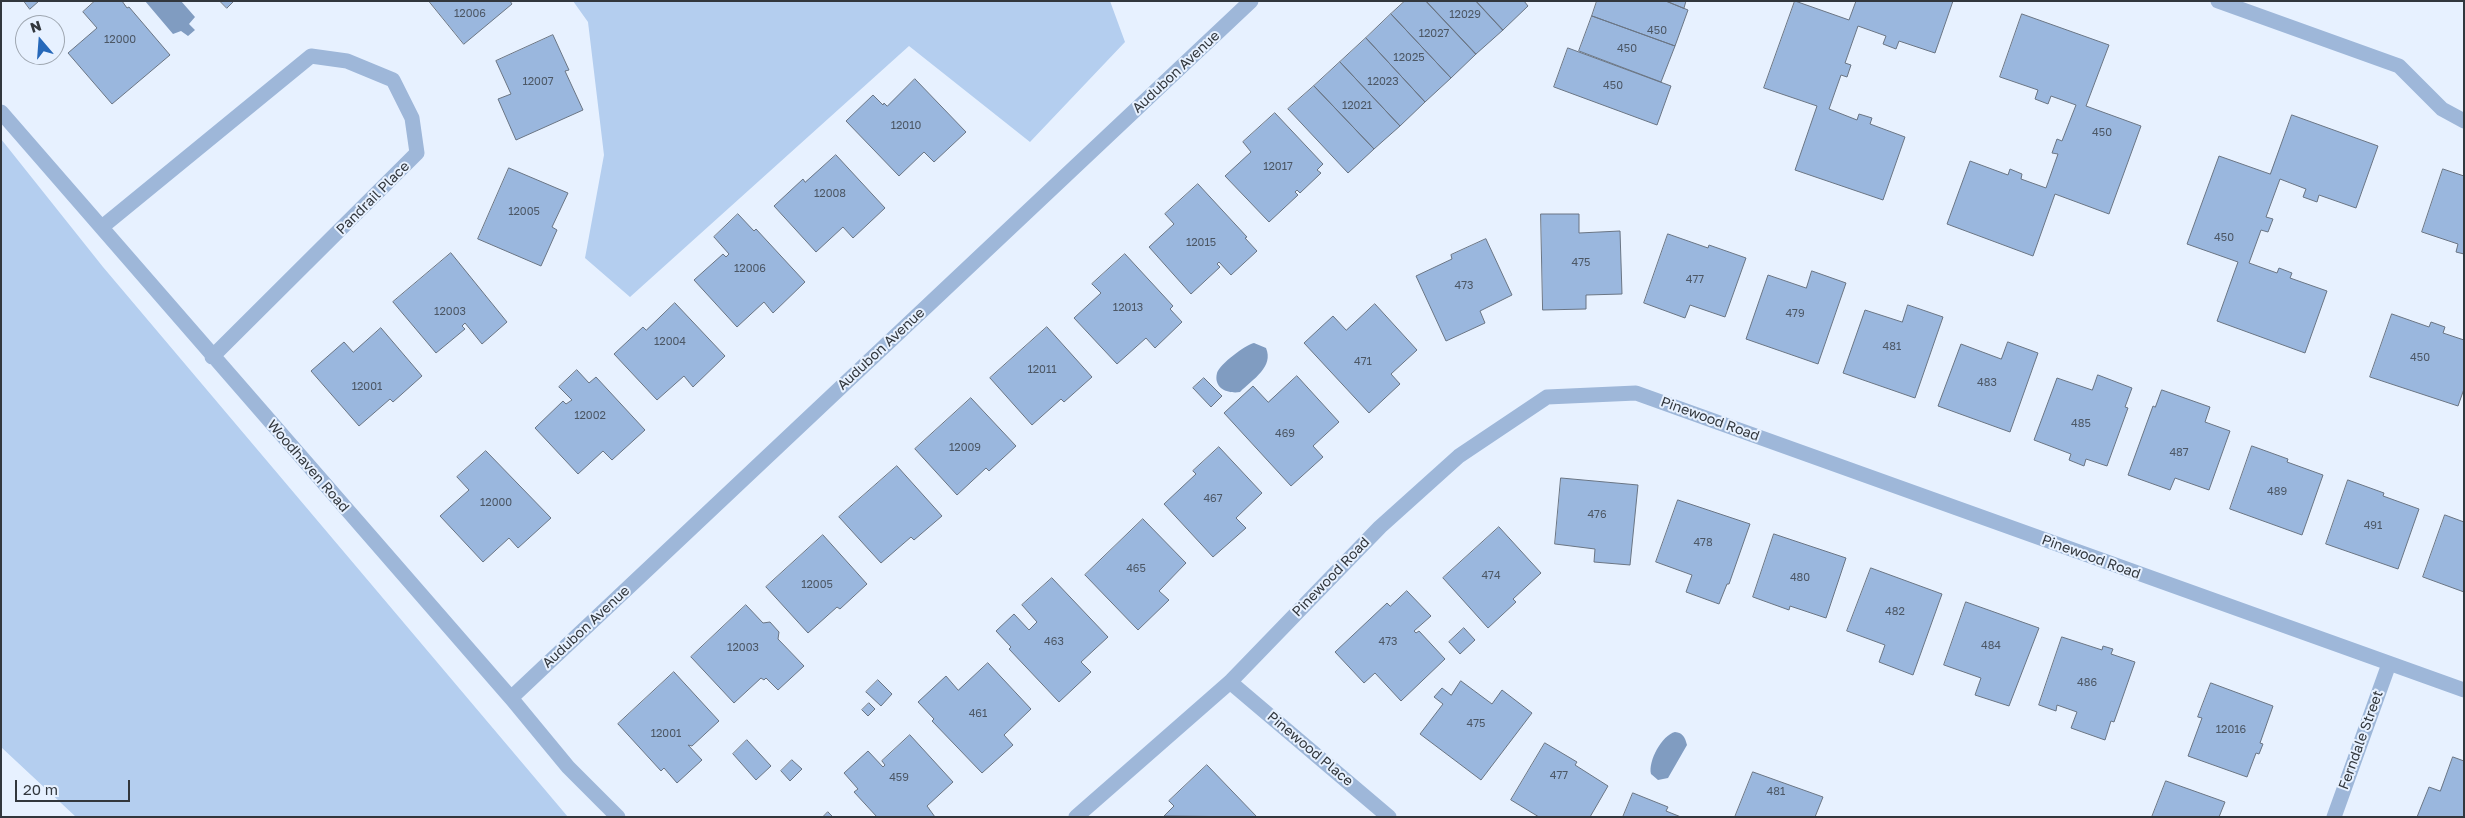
<!DOCTYPE html>
<style>
body{margin:0}
#map{position:relative;width:2465px;height:818px;overflow:hidden;background:#e7f1ff;font-family:"Golos Text",sans-serif}
canvas{display:block}
.frame{position:absolute;inset:0;border:2px solid #32373d;pointer-events:none}
.north{position:absolute;left:15px;top:15px;width:50px;height:50px;box-sizing:border-box;background:#e7f1ff;border:1px solid #9fa7b1;border-radius:50%;rotate:342deg;font-size:14px;font-weight:700;line-height:20px;text-align:center;color:#32373d}
.north::after{content:'';display:block;margin:auto;width:18px;height:22px;background:#2668b9;clip-path:polygon(50% 0,100% 100%,50% 72%,0 100%)}
.scale{position:absolute;left:15px;top:780px;width:115px;height:22px;box-sizing:border-box;border:2px solid #32373d;border-top:0;padding-left:6px;font-size:15px;line-height:18px;white-space:nowrap;color:#32373d;-webkit-text-stroke:4px #e7f1ff;paint-order:stroke}
</style>
<div id="map">
<canvas width="2465" height="818"></canvas>
<div class="frame"></div>
<div class="north">N</div>
<div class="scale">20 m</div>
</div>
<script>
const ctx = document.querySelector('canvas').getContext('2d');
ctx.lineJoin = 'round';
function fillPath(path, color) { ctx.fillStyle = color; ctx.fill(path, 'evenodd'); }
function trace(path, color, width, dash) { ctx.strokeStyle = color; ctx.lineWidth = width; ctx.lineCap = dash ? 'butt' : 'round'; ctx.setLineDash(dash || []); ctx.stroke(path); }
function drawText(font, color, halo, rows, align = 'center') {
  ctx.font = font + ' "Golos Text",sans-serif'; ctx.lineWidth = 4; ctx.setLineDash([]); ctx.textBaseline = 'middle'; ctx.strokeStyle = halo; ctx.fillStyle = color; for (const [text, x, y, turn = 0] of rows) {
    ctx.save(); ctx.translate(x, y); ctx.rotate((+turn || 0) * Math.PI / 180); ctx.textAlign = isNaN(turn) ? turn : align; if (halo) ctx.strokeText(text, 0, 0); ctx.fillText(text, 0, 0); ctx.restore();
  }
}
const green = new Path2D(`
 M 573,1 L 1110,1 L 1125,42 L 1030,142 L 909,46 L 630,297 L 585,258 L 604,155 L 588,22 Z
 M 1,139 L 103,267 L 568,817 L 76,817 L 1,747 Z`);
const water = new Path2D(`
 M 145,1 L 181,1 L 195,17 L 189,24 L 195,30 L 188,36 L 181,31 L 173,34 Z
 M 1254,343 L 1266,348 C 1274,367 1253,379 1240,392 C 1229,394 1213,389 1217,373 C 1220,364 1245,345 1254,343 Z
 M 1675,732 C 1683,733 1685,737 1687,745 L 1668,778 L 1658,780 L 1651,774 C 1648,761 1662,735 1675,732 Z`);
const building = new Path2D(`
 M 24,1 L 39,1 L 30,9 Z
 M 95,1 L 122,1 L 127,8 L 129,7 L 170,55 L 112,104 L 68,53 L 97,28 L 83,12 Z
 M 220,1 L 234,1 L 227,8 Z
 M 429,1 L 510,1 L 512,4 L 464,44 Z
 M 1405,1 L 1426,1 L 1476,54 L 1451,78 L 1391,14 Z
 M 1426,1 L 1476,1 L 1503,30 L 1476,54 Z
 M 1476,1 L 1524,1 L 1528,6 L 1503,30 Z
 M 1597,1 L 1666,1 L 1688,10 L 1675,46 L 1592,16 Z
 M 1666,1 L 1686,1 L 1684,8 Z
 M 1795,1 L 1849,20 L 1856,1 L 1953,1 L 1935,53 L 1899,41 L 1896,49 L 1883,44 L 1886,36 L 1858,26 L 1845,63 L 1851,65 L 1847,77 L 1841,75 L 1829,109 L 1857,120 L 1859,114 L 1872,118 L 1870,124 L 1905,137 L 1883,200 L 1795,170 L 1817,106 L 1764,88 Z
 M 1391,14 L 1451,78 L 1425,102 L 1366,38 Z
 M 2022,14 L 2109,45 L 2086,106 L 2141,126 L 2109,214 L 2055,194 L 2033,256 L 1947,224 L 1970,161 L 2008,175 L 2010,169 L 2022,174 L 2021,179 L 2046,188 L 2058,154 L 2052,153 L 2057,139 L 2062,141 L 2076,105 L 2051,96 L 2048,104 L 2035,99 L 2038,90 L 2000,77 Z
 M 1592,16 L 1675,46 L 1661,82 L 1579,51 Z
 M 553,35 L 569,70 L 565,71 L 583,110 L 516,140 L 498,99 L 511,94 L 496,61 Z
 M 1366,38 L 1425,102 L 1400,126 L 1340,62 Z
 M 1568,48 L 1671,86 L 1657,125 L 1554,87 Z
 M 1340,62 L 1400,126 L 1374,149 L 1314,86 Z
 M 915,79 L 966,132 L 934,162 L 924,152 L 899,176 L 846,121 L 873,95 L 883,105 L 884,103 L 887,106 Z
 M 1314,86 L 1374,149 L 1348,173 L 1288,109 Z
 M 1275,113 L 1323,164 L 1317,170 L 1321,173 L 1300,193 L 1297,190 L 1295,192 L 1298,195 L 1269,222 L 1225,176 L 1251,152 L 1243,142 Z
 M 2292,115 L 2378,146 L 2356,208 L 2319,195 L 2317,202 L 2303,197 L 2306,189 L 2280,179 L 2266,217 L 2273,219 L 2268,232 L 2261,230 L 2249,263 L 2277,273 L 2279,268 L 2292,273 L 2290,278 L 2327,291 L 2305,353 L 2217,321 L 2238,262 L 2187,244 L 2219,156 L 2270,174 Z
 M 836,155 L 885,208 L 853,238 L 843,227 L 816,252 L 774,206 L 803,179 L 805,182 Z
 M 509,168 L 568,193 L 552,227 L 557,230 L 541,266 L 478,239 Z
 M 2443,169 L 2464,176 L 2464,254 L 2456,252 L 2458,244 L 2422,232 Z
 M 1198,184 L 1247,237 L 1245,238 L 1257,251 L 1231,275 L 1219,262 L 1217,264 L 1220,267 L 1191,294 L 1149,247 L 1174,224 L 1165,214 Z
 M 738,214 L 754,231 L 756,229 L 805,282 L 773,313 L 764,302 L 737,327 L 694,280 L 723,254 L 726,257 L 729,254 L 714,237 Z
 M 1541,214 L 1579,214 L 1579,233 L 1620,231 L 1622,294 L 1586,295 L 1586,309 L 1543,310 Z
 M 1668,234 L 1708,248 L 1709,245 L 1746,258 L 1725,317 L 1690,305 L 1685,318 L 1644,303 Z
 M 1486,239 L 1512,295 L 1480,311 L 1485,323 L 1446,341 L 1416,276 L 1452,259 L 1451,255 Z
 M 451,253 L 507,322 L 482,344 L 465,323 L 462,326 L 465,329 L 436,353 L 393,302 Z
 M 1125,254 L 1173,306 L 1170,309 L 1182,322 L 1155,348 L 1146,338 L 1117,364 L 1074,318 L 1101,293 L 1092,284 Z
 M 1812,271 L 1846,283 L 1818,364 L 1746,339 L 1768,275 L 1806,288 Z
 M 675,303 L 725,356 L 693,387 L 684,376 L 657,400 L 614,354 L 643,327 L 646,330 Z
 M 1375,304 L 1417,350 L 1391,374 L 1400,384 L 1369,413 L 1304,343 L 1333,316 L 1346,330 Z
 M 1908,305 L 1943,317 L 1915,398 L 1843,373 L 1865,310 L 1902,322 Z
 M 2392,314 L 2429,327 L 2431,322 L 2445,327 L 2443,333 L 2464,340 L 2464,389 L 2458,406 L 2370,377 Z
 M 1047,327 L 1092,377 L 1064,402 L 1061,399 L 1032,425 L 990,378 Z
 M 381,328 L 422,376 L 393,402 L 390,399 L 359,426 L 311,371 L 344,342 L 353,352 Z
 M 2008,342 L 2038,353 L 2010,432 L 1938,406 L 1961,344 L 2001,359 Z
 M 577,370 L 589,383 L 596,377 L 645,430 L 612,460 L 603,451 L 578,474 L 535,428 L 563,401 L 566,404 L 572,400 L 559,387 Z
 M 2098,375 L 2132,388 L 2125,407 L 2128,408 L 2107,466 L 2086,459 L 2084,466 L 2069,460 L 2071,454 L 2034,440 L 2057,378 L 2092,390 Z
 M 1297,376 L 1339,422 L 1313,446 L 1323,457 L 1291,486 L 1224,413 L 1253,386 L 1268,402 Z
 M 1204,378 L 1222,396 L 1211,407 L 1193,388 Z
 M 2162,390 L 2210,407 L 2205,422 L 2230,431 L 2209,490 L 2175,478 L 2170,490 L 2128,475 L 2153,406 L 2155,407 Z
 M 971,398 L 1016,446 L 989,471 L 986,468 L 957,495 L 915,449 Z
 M 2252,446 L 2288,459 L 2287,462 L 2323,475 L 2302,535 L 2230,509 Z
 M 1219,447 L 1262,493 L 1236,518 L 1246,528 L 1213,557 L 1164,504 L 1196,474 L 1193,471 Z
 M 486,451 L 551,518 L 518,548 L 509,538 L 483,562 L 440,516 L 469,490 L 457,477 Z
 M 897,466 L 942,516 L 914,540 L 911,537 L 881,563 L 839,517 Z
 M 1561,478 L 1638,485 L 1630,565 L 1594,562 L 1595,549 L 1555,544 Z
 M 2348,480 L 2384,493 L 2383,496 L 2419,509 L 2398,569 L 2326,544 Z
 M 1678,500 L 1750,524 L 1729,584 L 1727,584 L 1719,604 L 1686,592 L 1692,575 L 1656,562 Z
 M 2445,515 L 2464,522 L 2464,592 L 2423,577 Z
 M 1143,519 L 1186,563 L 1159,591 L 1169,600 L 1138,630 L 1085,575 Z
 M 1499,527 L 1541,573 L 1513,599 L 1516,602 L 1488,628 L 1443,578 Z
 M 1774,534 L 1846,558 L 1826,618 L 1790,606 L 1789,610 L 1753,597 Z
 M 823,535 L 867,584 L 840,609 L 837,607 L 808,633 L 766,587 Z
 M 1871,568 L 1942,594 L 1913,675 L 1879,662 L 1885,645 L 1847,631 Z
 M 1052,578 L 1108,637 L 1081,662 L 1091,672 L 1059,702 L 1009,649 L 1011,647 L 996,631 L 1014,614 L 1029,630 L 1037,622 L 1022,605 Z
 M 1407,591 L 1431,616 L 1414,631 L 1416,633 L 1419,631 L 1445,659 L 1401,701 L 1375,673 L 1364,683 L 1335,652 L 1387,603 L 1390,606 Z
 M 1966,602 L 2039,628 L 2009,706 L 1975,695 L 1981,678 L 1944,665 Z
 M 746,605 L 763,623 L 770,622 L 779,632 L 778,639 L 804,666 L 778,690 L 766,678 L 764,680 L 761,678 L 734,703 L 691,657 Z
 M 1464,628 L 1475,640 L 1460,654 L 1449,642 Z
 M 2062,637 L 2102,650 L 2103,646 L 2113,649 L 2111,654 L 2135,662 L 2114,722 L 2111,721 L 2105,740 L 2071,728 L 2077,712 L 2057,705 L 2056,711 L 2039,705 Z
 M 988,663 L 1031,709 L 1004,735 L 1013,745 L 982,773 L 932,721 L 934,719 L 918,702 L 946,676 L 958,690 Z
 M 674,672 L 719,721 L 692,746 L 688,745 L 702,760 L 677,783 L 664,768 L 661,771 L 618,724 Z
 M 878,680 L 892,694 L 881,706 L 866,692 Z
 M 1461,681 L 1492,704 L 1502,690 L 1532,713 L 1481,780 L 1420,734 L 1443,704 L 1434,697 L 1442,688 L 1451,695 Z
 M 2211,683 L 2273,706 L 2260,743 L 2263,744 L 2259,754 L 2256,753 L 2247,777 L 2188,756 L 2202,718 L 2198,717 Z
 M 869,703 L 875,709 L 868,716 L 862,710 Z
 M 910,735 L 953,782 L 927,806 L 935,817 L 877,817 L 854,792 L 858,789 L 844,773 L 868,751 L 883,767 L 885,765 L 882,761 Z
 M 747,740 L 771,766 L 756,780 L 733,754 Z
 M 1545,743 L 1577,762 L 1575,765 L 1608,786 L 1590,817 L 1539,817 L 1511,800 Z
 M 2453,757 L 2464,761 L 2464,817 L 2417,817 L 2429,787 L 2440,791 Z
 M 792,760 L 802,769 L 790,781 L 781,771 Z
 M 1207,765 L 1257,817 L 1164,816 L 1174,806 L 1169,801 Z
 M 1753,772 L 1823,797 L 1815,817 L 1735,817 Z
 M 2166,781 L 2225,802 L 2219,817 L 2152,817 Z
 M 1633,793 L 1668,807 L 1666,811 L 1681,817 L 1623,817 Z
 M 828,812 L 833,817 L 823,817 Z`);
const service = new Path2D(`
 M 2218,1 L 2399,66 L 2442,109 L 2464,121`);
const minor = new Path2D(`
 M 1,112 L 511,698 L 568,767 L 618,817
 M 102,227 L 311,56 L 347,61 L 393,80 L 412,118 L 417,153 L 212,357
 M 1230,682 L 1389,817
 M 511,698 L 1251,1
 M 1076,817 L 1230,682 L 1380,527 L 1459,456 L 1547,397 L 1636,393 L 2464,690
 M 2334,817 L 2389,664`);
const numberNames = [
 ["12006",470,14],
 ["12029",1465,15],
 ["450",1657,31],
 ["12027",1434,34],
 ["12000",120,40],
 ["450",1627,49],
 ["12025",1409,58],
 ["12007",538,82],
 ["12023",1383,82],
 ["450",1613,86],
 ["12021",1357,106],
 ["12010",906,126],
 ["450",2102,133],
 ["12017",1278,167],
 ["12008",830,194],
 ["12005",524,212],
 ["450",2224,238],
 ["12015",1201,243],
 ["475",1581,263],
 ["12006",750,269],
 ["477",1695,280],
 ["473",1464,286],
 ["12013",1128,308],
 ["12003",450,312],
 ["479",1795,314],
 ["12004",670,342],
 ["481",1892,347],
 ["450",2420,358],
 ["471",1363,362],
 ["12011",1042,370],
 ["483",1987,383],
 ["12001",367,387],
 ["12002",590,416],
 ["485",2081,424],
 ["469",1285,434],
 ["12009",965,448],
 ["487",2179,453],
 ["489",2277,492],
 ["467",1213,499],
 ["12000",496,503],
 ["476",1597,515],
 ["491",2373,526],
 ["478",1703,543],
 ["465",1136,569],
 ["474",1491,576],
 ["480",1800,578],
 ["12005",817,585],
 ["482",1895,612],
 ["463",1054,642],
 ["473",1388,642],
 ["484",1991,646],
 ["12003",743,648],
 ["486",2087,683],
 ["461",978,714],
 ["475",1476,724],
 ["12016",2231,730],
 ["12001",666,734],
 ["477",1559,776],
 ["459",899,778],
 ["481",1776,792]
];
const streetNames = [
 ["Audubon Avenue",1176,72,-43],
 ["Pandrail Place",373,198,-45],
 ["Audubon Avenue",881,349,-43],
 ["Pinewood Road",1710,419,20],
 ["Woodhaven Road",308,466,49],
 ["Pinewood Road",2091,557,20],
 ["Pinewood Road",1331,577,-46],
 ["Audubon Avenue",586,627,-43],
 ["Ferndale Street",2361,740,-70],
 ["Pinewood Place",1310,749,40]
];
fillPath(green, '#b4ceef');
fillPath(water, '#809cc1');
fillPath(building, '#9ab7de');
trace(building, '#6a7584', 1);
trace(service, '#9eb7d9', 15);
trace(minor, '#9eb7d9', 15);
drawText('11px', '#4c5765', null, numberNames);
drawText('14px', '#32373d', '#e7f1ff', streetNames);
</script>
